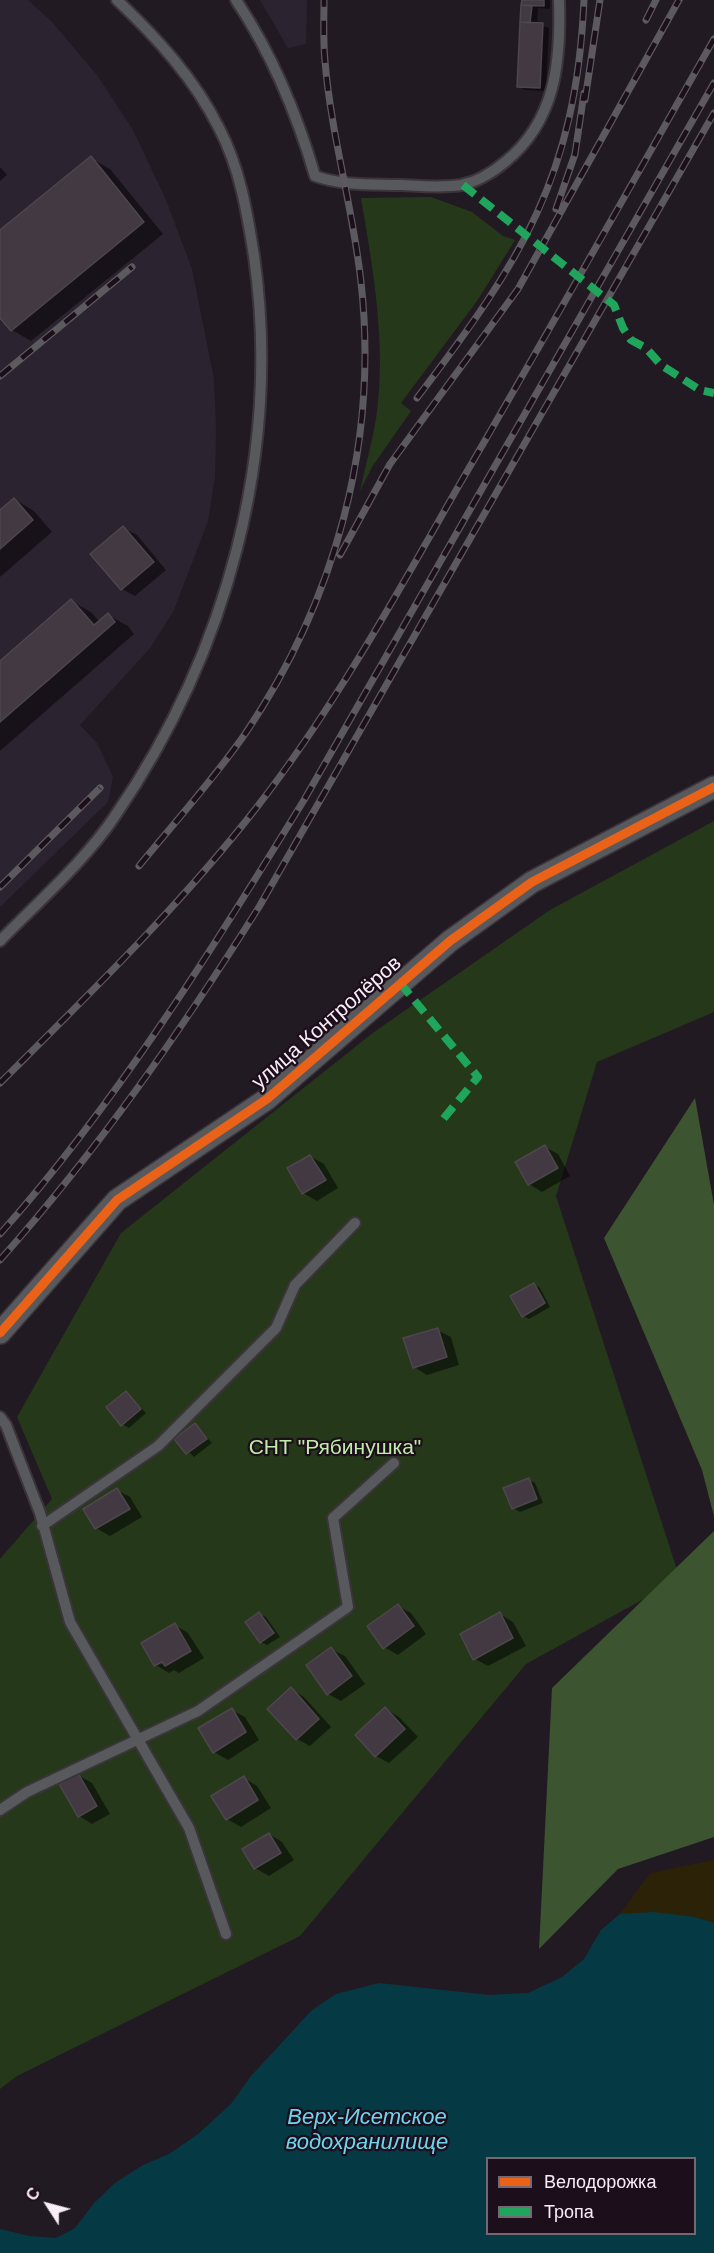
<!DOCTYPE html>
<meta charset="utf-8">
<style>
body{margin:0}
#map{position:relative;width:714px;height:2253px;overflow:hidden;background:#221a22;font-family:Helvetica,sans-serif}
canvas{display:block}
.legend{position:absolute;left:486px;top:2157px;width:210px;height:78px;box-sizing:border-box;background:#1c0e1b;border:2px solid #746873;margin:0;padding:8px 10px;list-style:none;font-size:18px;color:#f9eef8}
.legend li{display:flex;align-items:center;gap:12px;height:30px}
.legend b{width:30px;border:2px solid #746873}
.north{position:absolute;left:18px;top:2175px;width:60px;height:60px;-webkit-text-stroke:4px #1c0e1b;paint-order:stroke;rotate:306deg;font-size:16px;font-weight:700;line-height:24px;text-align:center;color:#f9eef8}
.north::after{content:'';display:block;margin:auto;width:21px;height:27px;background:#f9eef8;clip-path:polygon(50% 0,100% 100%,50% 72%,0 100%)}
</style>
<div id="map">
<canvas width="714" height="2253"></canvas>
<ul class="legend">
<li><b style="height:8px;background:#ea6118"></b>Велодорожка</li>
<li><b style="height:8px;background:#20a55d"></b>Тропа</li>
</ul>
<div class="north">С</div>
</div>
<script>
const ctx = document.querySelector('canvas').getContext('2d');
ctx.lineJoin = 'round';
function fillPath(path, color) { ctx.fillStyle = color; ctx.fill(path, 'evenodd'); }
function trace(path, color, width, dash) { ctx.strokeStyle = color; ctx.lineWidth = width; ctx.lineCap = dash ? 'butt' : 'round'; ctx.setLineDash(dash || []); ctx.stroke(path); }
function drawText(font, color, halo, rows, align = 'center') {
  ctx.font = font + ' Helvetica,sans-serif'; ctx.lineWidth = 4.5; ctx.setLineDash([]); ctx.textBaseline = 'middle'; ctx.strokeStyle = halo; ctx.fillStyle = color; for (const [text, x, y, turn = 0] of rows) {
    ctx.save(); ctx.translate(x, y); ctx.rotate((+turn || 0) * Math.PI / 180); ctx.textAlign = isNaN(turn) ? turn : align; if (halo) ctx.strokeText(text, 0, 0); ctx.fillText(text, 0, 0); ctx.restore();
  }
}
const industrial = new Path2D(`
 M 0,0 L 28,0 L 52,22 L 97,75 L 133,130 L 166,200 L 192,269 L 214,379 L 216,428 L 215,477 L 208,521 L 174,610 L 151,647 L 80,725 L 97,743 L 113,777 L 108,802 L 0,907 Z
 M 260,0 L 307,0 L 306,44 L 288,48 Z`);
const green = new Path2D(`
 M 431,197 L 472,212 L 503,236 L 515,240 L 477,301 L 401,403 L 411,411 L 372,467 L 360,491 C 365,467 372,443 376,419 C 387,346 373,269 361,198 Z
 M 714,821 L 714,1012 L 597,1062 L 556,1196 L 680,1579 L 526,1664 L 300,1936 L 17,2076 L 0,2089 L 0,1559 L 52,1499 L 17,1417 L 121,1233 L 374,1032 L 550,910 Z`);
const forest = new Path2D(`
 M 695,1098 L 714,1205 L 714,1516 L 702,1470 L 604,1238 Z
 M 714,1531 L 714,1837 L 618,1869 L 539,1949 L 552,1688 Z`);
const sand = new Path2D(`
 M 714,1860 L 714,1923 L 695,1917 L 620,1914 L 650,1873 Z`);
const water = new Path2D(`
 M 654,1912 L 695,1917 L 714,1923 L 714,2253 L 0,2253 L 0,2229 L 29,2236 L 56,2238 L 75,2228 L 94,2203 L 115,2183 L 143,2165 L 169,2154 L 198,2134 L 231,2104 L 251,2076 L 312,2010 L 336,1994 L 379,1983 L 489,1995 L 528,1993 L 562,1977 L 584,1959 L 601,1930 L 620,1914 ZM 488,2158 L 694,2158 L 694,2234 L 488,2234 Z`);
const shadow = new Path2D(`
 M 522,0 L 550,0 L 550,9 L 538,8 L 537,24 L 549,28 L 546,91 L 525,90 L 518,86 Z
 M 91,158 L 110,169 L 163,234 L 31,341 L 12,330 L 0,316 L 0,232 Z
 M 0,167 L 7,175 L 0,181 Z
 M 14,499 L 34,511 L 52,532 L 0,577 L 0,512 Z
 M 123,528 L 137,535 L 166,570 L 135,596 L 122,589 Z
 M 71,601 L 91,612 L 100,622 L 108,615 L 128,626 L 134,634 L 0,751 L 0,663 Z
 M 545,1147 L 558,1154 L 570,1176 L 542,1192 L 529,1184 Z
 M 310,1156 L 324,1164 L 338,1188 L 317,1201 L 303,1193 Z
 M 534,1284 L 540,1288 L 550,1307 L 529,1319 L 523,1316 Z
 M 437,1330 L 451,1337 L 459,1365 L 427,1375 L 414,1367 Z
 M 126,1393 L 146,1413 L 129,1428 L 122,1424 Z
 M 195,1425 L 212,1443 L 194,1457 L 176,1439 Z
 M 529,1480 L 535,1483 L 543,1503 L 520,1512 L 513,1508 Z
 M 117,1490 L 130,1497 L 142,1517 L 110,1536 L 96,1528 Z
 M 398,1606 L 411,1613 L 426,1634 L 398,1655 L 384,1647 Z
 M 260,1614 L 266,1617 L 280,1637 L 267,1645 L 261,1642 Z
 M 500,1614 L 513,1622 L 526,1646 L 488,1666 L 475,1659 Z
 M 175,1625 L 188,1633 L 204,1658 L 179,1673 L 174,1670 L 169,1673 L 156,1665 Z
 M 331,1649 L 345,1656 L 365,1684 L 341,1701 L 328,1694 Z
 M 291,1689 L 304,1697 L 331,1727 L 310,1746 L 297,1739 Z
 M 386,1709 L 399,1717 L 418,1737 L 389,1763 L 376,1756 Z
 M 232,1710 L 245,1717 L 259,1740 L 228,1760 L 214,1752 Z
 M 78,1775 L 92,1783 L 110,1814 L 92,1824 L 79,1816 Z
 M 244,1778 L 257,1786 L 271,1808 L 241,1827 L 227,1819 Z
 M 269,1834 L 282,1842 L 294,1860 L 269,1876 L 255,1868 Z`);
const building = new Path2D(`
 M 522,0 L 544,0 L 544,6 L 521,5 Z
 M 521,5 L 532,6 L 530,23 L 520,22 Z
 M 520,22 L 543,23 L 540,88 L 517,87 Z
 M 91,156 L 144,222 L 11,331 L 0,318 L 0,230 Z
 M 14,498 L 33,520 L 0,549 L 0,510 Z
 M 123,526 L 154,562 L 121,590 L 90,554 Z
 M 71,599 L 94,625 L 108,613 L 115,622 L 0,722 L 0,661 Z
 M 545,1145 L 558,1168 L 528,1185 L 515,1162 Z
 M 310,1155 L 326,1180 L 302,1194 L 287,1168 Z
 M 534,1283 L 545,1303 L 522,1317 L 510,1296 Z
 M 438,1328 L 447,1357 L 413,1368 L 403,1338 Z
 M 126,1391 L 141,1409 L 121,1426 L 106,1407 Z
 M 195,1423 L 207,1439 L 186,1454 L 174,1439 Z
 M 529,1478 L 537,1499 L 512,1509 L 503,1488 Z
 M 117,1488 L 130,1509 L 95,1529 L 83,1509 Z
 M 398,1604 L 414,1626 L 383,1649 L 367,1626 Z
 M 259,1612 L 274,1633 L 260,1643 L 245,1622 Z
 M 500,1612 L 513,1638 L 473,1660 L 460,1634 Z
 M 175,1623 L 191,1651 L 165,1666 L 162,1662 L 154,1666 L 141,1643 Z
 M 331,1647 L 352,1676 L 327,1695 L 306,1665 Z
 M 291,1687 L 319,1719 L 296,1740 L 267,1709 Z
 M 385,1707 L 405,1729 L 375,1757 L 355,1735 Z
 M 232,1708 L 246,1732 L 213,1753 L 198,1728 Z
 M 78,1773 L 97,1806 L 78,1817 L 59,1784 Z
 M 244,1776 L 258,1800 L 226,1820 L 211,1796 Z
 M 269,1833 L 281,1853 L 254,1869 L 242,1849 Z`);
const service = new Path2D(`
 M 236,0 C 272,54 297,114 315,176 C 343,186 372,184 401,185 C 421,186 441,188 461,185 C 477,182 493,172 505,162 C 556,121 561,61 559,0
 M 0,941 C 38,902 85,861 115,816 C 227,653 282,452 254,256 C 247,212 240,168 219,128 C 194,78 157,38 117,0
 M 0,1417 L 6,1425 L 40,1513 L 70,1622 L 189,1828 L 226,1934
 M 42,1526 L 158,1446 L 276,1328 L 295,1285 L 355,1223
 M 0,1810 L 27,1792 L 198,1711 L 348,1607 L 333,1518 L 394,1463`);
const minor = new Path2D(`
 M 0,1333 L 117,1200 L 267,1099 L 450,941 L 532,882 L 714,787`);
const rail = new Path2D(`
 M 646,20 L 656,0
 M 585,100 L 600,0
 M 556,209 L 575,154 L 584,93
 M 0,376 L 132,267
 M 417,398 C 521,261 576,177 584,0
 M 340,555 L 390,464 L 518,289 L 679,0
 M 139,866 C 175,822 213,780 245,734 C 335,601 379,443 361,282 C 353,208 331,135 325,61 C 323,41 324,20 324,0
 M 0,887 L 100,788
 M 0,1083 C 89,994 180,906 257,807 C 333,709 393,601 454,494 C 542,343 628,191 714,39
 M 0,1234 C 117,1102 212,950 304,800 L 714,83
 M 0,1260 C 98,1150 181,1031 259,907 L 714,113`);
const quiet = new Path2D(`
 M 463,185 L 614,305 L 623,328 L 631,340 L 646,348 L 661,365 L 700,390 L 714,393
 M 400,983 L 478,1077 L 439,1124`);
const cycleway = new Path2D(`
 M 0,1333 L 117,1200 L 267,1099 L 450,941 L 532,882 L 714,787`);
const streetNames = [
 ["улица Контролёров",327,1023,-41]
];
const parkNames = [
 ["СНТ \"Рябинушка\"",335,1448]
];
const waterNames = [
 ["Верх-Исетское",367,2118],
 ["водохранилище",367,2143]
];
fillPath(industrial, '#2c2330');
fillPath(green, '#253819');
fillPath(forest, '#3d5431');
fillPath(sand, '#2b2207');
fillPath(water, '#053a45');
fillPath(shadow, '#0007');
fillPath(building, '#433943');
trace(building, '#4d464c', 1.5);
trace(service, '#3b343b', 14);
trace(minor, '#3b343b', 24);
trace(service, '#58595d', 10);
trace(minor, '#58595d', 21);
trace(rail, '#5c5a5e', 7);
trace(rail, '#1c0e1b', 4.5, [14]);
trace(quiet, '#20a55d', 8, [15, 8]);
trace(cycleway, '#ea6118', 9);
drawText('21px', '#f9eef8', '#1c0e1b', streetNames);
drawText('21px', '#bfeca8', '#1c0e1b', parkNames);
drawText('italic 22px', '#6dd5ee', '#1c0e1b', waterNames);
</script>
